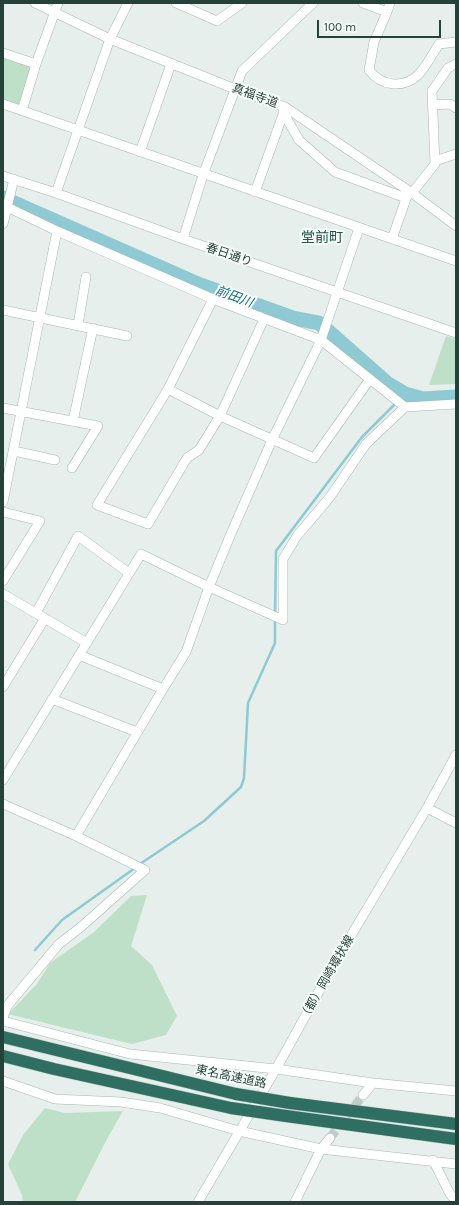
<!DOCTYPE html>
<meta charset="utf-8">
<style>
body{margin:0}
#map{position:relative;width:459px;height:1205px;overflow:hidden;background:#e6efeb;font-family:Karla,sans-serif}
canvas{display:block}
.frame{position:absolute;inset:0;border:4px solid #24423a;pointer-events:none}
.scale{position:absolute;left:317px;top:20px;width:124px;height:18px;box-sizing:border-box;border:2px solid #24423a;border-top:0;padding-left:5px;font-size:12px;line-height:14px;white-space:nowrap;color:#24423a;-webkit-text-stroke:3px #f7fbf9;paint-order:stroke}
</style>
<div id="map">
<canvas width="459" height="1205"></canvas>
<div class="frame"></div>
<div class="scale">100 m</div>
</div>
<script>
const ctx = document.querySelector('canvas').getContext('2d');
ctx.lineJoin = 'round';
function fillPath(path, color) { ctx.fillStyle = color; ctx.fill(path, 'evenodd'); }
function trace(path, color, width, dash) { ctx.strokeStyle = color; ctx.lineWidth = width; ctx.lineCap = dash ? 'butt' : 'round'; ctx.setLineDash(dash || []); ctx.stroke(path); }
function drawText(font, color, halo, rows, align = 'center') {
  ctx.font = font + ' Karla,"Noto Sans JP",sans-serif'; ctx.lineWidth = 4; ctx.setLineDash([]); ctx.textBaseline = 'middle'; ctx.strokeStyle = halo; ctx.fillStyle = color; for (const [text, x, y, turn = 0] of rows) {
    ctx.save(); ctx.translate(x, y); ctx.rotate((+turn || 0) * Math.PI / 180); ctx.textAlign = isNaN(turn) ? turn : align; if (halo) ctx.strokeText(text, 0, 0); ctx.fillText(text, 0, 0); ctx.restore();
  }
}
const green = new Path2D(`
 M 3,56 L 32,66 L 19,107 L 3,101 Z
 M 446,336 L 456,339 L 456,384 L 429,385 Z
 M 147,895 L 131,946 L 152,965 L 177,1016 L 166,1035 L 132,1044 L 8,1014 L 37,984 L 50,963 L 94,932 L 131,896 Z
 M 45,1108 L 65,1113 L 123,1111 L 107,1139 L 75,1202 L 23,1202 L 22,1195 L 8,1164 L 23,1135 Z`);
const stream = new Path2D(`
 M 275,615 L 276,551 L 362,437 L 405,394
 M 140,864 L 204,821 L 241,787 L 244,778 L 248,703 L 275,643 L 275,620
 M 35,950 L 62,920 L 135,868`);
const river = new Path2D(`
 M 3,198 L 198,284 L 293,318 L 319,323 L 388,384 L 405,394 L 423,399 L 456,397`);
const minorTunnel = new Path2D(`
 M 330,1138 L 363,1095`);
const minor = new Path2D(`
 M 35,3 L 110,39 L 235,89 L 285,107 L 412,193 L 456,226
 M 176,3 L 217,21 L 242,3
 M 363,3 L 387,12 L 390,3
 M 387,12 L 374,42 L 369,70 C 381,86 403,89 418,75 C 426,67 433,53 439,44 L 456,42
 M 3,53 L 36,64
 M 3,104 L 456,261
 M 432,105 L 450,104 L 456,108
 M 22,111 L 36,64 L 58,3
 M 283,112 L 299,140 L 335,172 L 406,198
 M 140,152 L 171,64
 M 435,161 L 456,154
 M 3,176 L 56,193 L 183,239 L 456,333
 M 255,192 L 285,109
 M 56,193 L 110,39 L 128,3
 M 412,193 L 435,164 L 432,91 L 448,68 L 456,64
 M 3,205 L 57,231 L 213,299 L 321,340 L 405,407
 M 3,224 L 14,179
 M 183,239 L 203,175 L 242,71 L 313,3
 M 392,239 L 408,193
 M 213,299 L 168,389 L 97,505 L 148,524 L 187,458 L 199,450 L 220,416 L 264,319
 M 3,310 L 127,336
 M 78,325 L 86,277
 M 168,389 L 220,416 L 314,458 L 370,379
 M 3,408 L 98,426 L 72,468
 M 73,421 L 93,328
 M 14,451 L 55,460
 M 3,502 L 57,231
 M 3,512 L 40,521 L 3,581
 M 3,594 L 87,643
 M 36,613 L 78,536 L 129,573
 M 79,655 L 163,689
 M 3,687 L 45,618
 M 52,699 L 137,732
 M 3,780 L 141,554 L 209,587 L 283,620 L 283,559 L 297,536 L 330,497 L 366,444 L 405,407 L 456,404
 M 3,804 L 76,836 L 145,870 L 81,927 L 59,944 L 8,1005 L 3,1017
 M 427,808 L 456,823
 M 76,836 L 163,689 L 186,652 L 209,587 L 230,536 L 272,440 L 321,340 L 359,228
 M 3,1021 L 130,1054 L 276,1069 L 373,1083 L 456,1091
 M 3,1081 L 55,1099 L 121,1102 L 160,1108 L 239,1131 L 321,1149 L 456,1164
 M 363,1095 L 373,1083
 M 433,1160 L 450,1194 L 456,1201
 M 198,1202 L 276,1069 L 333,966 L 427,808 L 456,755
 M 295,1202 L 321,1149 L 330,1138`);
const highway = new Path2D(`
 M 3,1037 L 236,1094
 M 3,1056 L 54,1069 L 231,1108
 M 290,1103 L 456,1124
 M 286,1116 L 456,1139`);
const highwayBridge = new Path2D(`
 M 236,1094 L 290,1103
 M 231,1108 L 286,1116`);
const streetNames = [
 ["真福寺道",255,96,20],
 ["春日通り",229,255,19],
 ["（都）岡崎環状線",327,978,-60],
 ["東名高速道路",231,1077,12]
];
const waterNames = [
 ["前田川",234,297,20]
];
const quarterNames = [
 ["堂前町",322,238]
];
fillPath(green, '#bfe0c8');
trace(stream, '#8ec9d4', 2.5);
trace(river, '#8ec9d4', 15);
trace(minorTunnel, '#bfccc8', 9, [9, 4.5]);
trace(minor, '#a8b8b2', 10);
trace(highway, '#c2cac8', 13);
trace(minor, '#fff', 9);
trace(highway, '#2f6f62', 12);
trace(highwayBridge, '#c2cac8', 13, []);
trace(highwayBridge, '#2f6f62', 12);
drawText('12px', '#24423a', '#f7fbf9', streetNames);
drawText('italic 13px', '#1c6f80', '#f7fbf9', waterNames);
drawText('14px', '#1f5548', '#f7fbf9', quarterNames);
</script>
